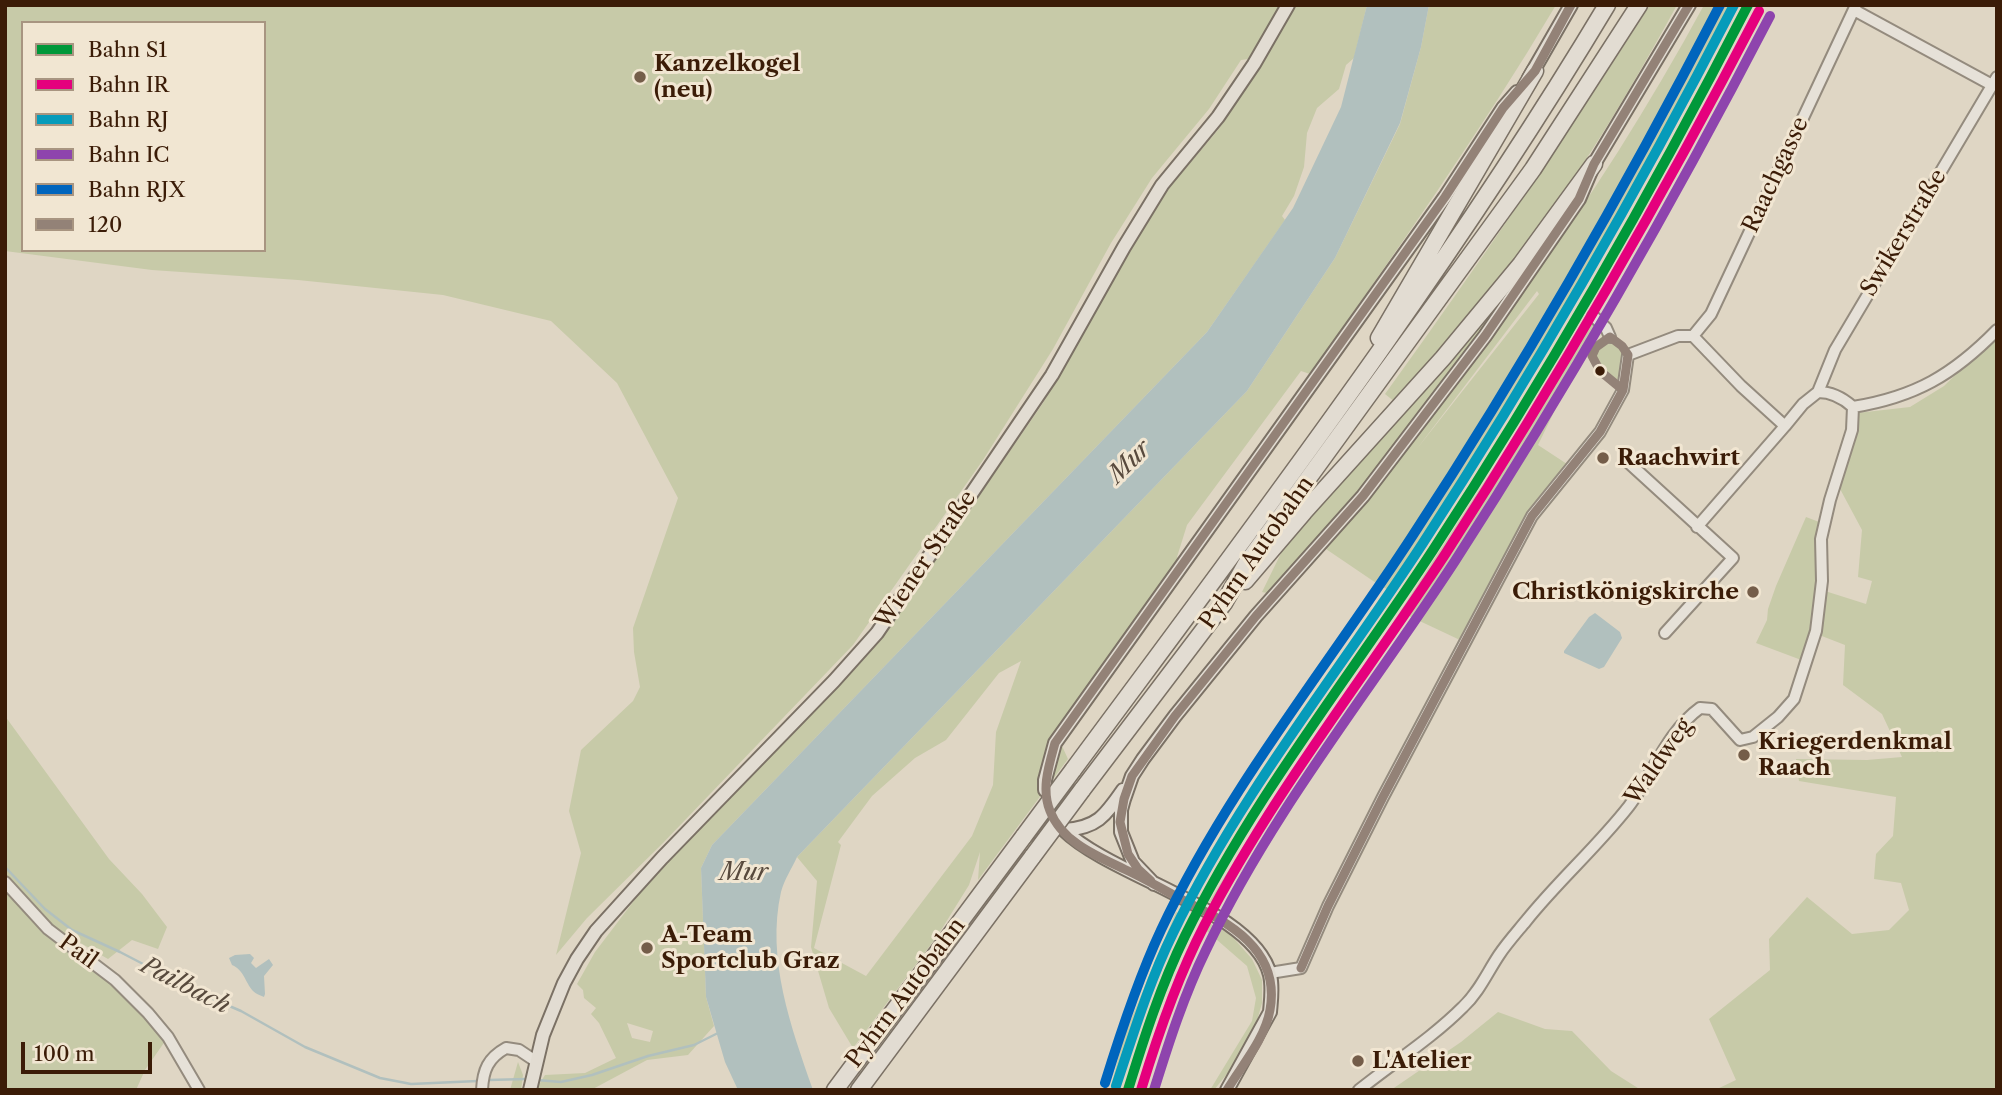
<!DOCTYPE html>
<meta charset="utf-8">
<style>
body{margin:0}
#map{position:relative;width:2002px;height:1095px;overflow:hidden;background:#dfd6c4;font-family:"Libre Caslon Text",serif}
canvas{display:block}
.frame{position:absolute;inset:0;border:7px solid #3b1c07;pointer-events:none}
.legend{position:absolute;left:21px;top:21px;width:245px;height:231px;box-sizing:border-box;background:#f1e6d2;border:2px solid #a89581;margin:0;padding:9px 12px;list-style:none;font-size:21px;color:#3b1c07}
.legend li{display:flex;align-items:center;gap:14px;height:35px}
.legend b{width:35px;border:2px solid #a89581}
.scale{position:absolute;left:21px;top:1042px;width:131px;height:32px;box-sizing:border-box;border:4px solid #3b1c07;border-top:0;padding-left:9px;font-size:21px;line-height:24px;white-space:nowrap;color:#3b1c07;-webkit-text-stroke:5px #f1e6d2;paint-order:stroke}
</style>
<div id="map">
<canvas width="2002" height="1095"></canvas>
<div class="frame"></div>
<ul class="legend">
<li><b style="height:9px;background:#00983a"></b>Bahn S1</li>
<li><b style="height:9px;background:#e5007d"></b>Bahn IR</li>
<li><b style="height:9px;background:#069bba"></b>Bahn RJ</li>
<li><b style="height:9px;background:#8e44ad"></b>Bahn IC</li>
<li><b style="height:9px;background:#0065bd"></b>Bahn RJX</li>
<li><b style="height:9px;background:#938277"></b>120</li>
</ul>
<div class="scale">100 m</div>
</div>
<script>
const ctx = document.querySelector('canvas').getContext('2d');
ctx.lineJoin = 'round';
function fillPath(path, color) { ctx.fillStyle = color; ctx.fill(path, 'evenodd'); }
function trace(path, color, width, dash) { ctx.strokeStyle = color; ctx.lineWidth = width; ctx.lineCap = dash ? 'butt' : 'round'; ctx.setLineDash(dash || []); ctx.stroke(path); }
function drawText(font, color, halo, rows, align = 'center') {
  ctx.font = font + ' "Libre Caslon Text",serif'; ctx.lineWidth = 6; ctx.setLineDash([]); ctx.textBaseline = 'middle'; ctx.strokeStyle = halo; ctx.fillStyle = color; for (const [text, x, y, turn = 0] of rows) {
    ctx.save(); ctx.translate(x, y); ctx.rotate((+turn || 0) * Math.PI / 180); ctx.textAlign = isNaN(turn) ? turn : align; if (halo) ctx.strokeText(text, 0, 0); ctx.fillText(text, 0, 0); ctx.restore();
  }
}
const green = new Path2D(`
 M 5,5 L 1287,5 L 1266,29 L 1248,59 L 1241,60 L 1209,109 L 1152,178 L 1111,243 L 1053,349 L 983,460 L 853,645 L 663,843 L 587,918 L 556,955 L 581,853 L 569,811 L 581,750 L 633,701 L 640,687 L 634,652 L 633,628 L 678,498 L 617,383 L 551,321 L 443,295 L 298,280 L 152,270 L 5,251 ZM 23,23 L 264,23 L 264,250 L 23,250 Z
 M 1295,5 L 1367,5 L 1354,58 L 1346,65 L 1339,89 L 1317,108 L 1307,133 L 1304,167 L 1294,196 L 1282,216 L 1285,220 L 1207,332 L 712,845 L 701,868 L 706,997 L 714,1026 L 688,1055 L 647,1060 L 591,1090 L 535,1090 L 538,1072 L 540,1083 L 545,1075 L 585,1073 L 616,1058 L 599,1023 L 591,1014 L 596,1008 L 584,998 L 583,990 L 577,984 L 595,952 L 652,877 L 849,674 L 900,611 L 1043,403 L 1138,235 L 1167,190 L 1218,130 L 1275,41 ZM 627,1023 L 653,1031 L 650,1042 L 632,1038 Z
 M 1429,5 L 1556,5 C 1480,133 1395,253 1310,374 L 1301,371 L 1187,525 L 1177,557 L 1187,567 L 1062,746 L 1068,759 L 978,880 L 980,852 L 969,885 L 938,935 L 853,1048 L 829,1008 L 811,947 L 817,881 L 797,857 L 1247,391 L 1335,258 L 1400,124 L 1421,47 ZM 1021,661 L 996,732 L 993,785 L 972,836 L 866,976 L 814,948 L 841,845 L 838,842 L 872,796 L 915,758 L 946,740 L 999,673 Z
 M 1650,5 L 1677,5 C 1624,102 1563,203 1493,288 C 1461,327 1428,364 1395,402 L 1385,394 C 1477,267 1565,138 1650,5 Z
 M 1704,5 L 1738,5 L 1660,152 L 1506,418 L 1392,591 L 1382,587 L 1323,547 C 1390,463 1461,380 1523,293 C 1589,200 1650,105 1704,5 ZM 1537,291 L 1539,294 L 1416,450 Z
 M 1498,301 L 1502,304 L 1373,475 L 1271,594 L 1262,592 L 1286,543 Z
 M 1586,315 L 1599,326 L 1590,352 L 1582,354 L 1538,445 L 1567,464 L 1535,504 L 1515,535 L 1460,640 L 1409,616 L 1315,745 L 1214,903 L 1209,902 L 1270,803 L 1394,621 L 1507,447 Z
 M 1997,334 L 1997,1090 L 1715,1090 L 1736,1080 L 1709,1019 L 1770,970 L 1769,939 L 1807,897 L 1852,934 L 1889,930 L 1909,910 L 1901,883 L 1874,879 L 1876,854 L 1893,836 L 1896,797 L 1799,781 L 1796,759 L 1867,760 L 1902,757 L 1882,714 L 1843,685 L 1845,645 L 1814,633 L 1804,661 L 1756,643 L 1767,620 L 1768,609 L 1776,586 L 1806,517 L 1827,525 L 1824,542 L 1825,591 L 1866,604 L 1872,581 L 1858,577 L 1862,530 L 1839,487 L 1857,413 L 1910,407 L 1944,386 Z
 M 1610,337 L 1622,346 L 1628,355 L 1623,390 L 1600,371 L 1592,356 L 1596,347 Z
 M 5,716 L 109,859 L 142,894 L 167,927 L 158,949 L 132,940 L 108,959 L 53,927 L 5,879 Z
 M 5,882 L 30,911 L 99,966 L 168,1037 L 145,1070 L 136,1090 L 5,1090 Z
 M 1176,912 L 1183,915 L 1131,1047 L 1120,1090 L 1110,1090 L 1124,1036 Z
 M 1203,920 L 1230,934 L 1252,959 L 1262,980 L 1262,1003 L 1257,1021 L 1231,1069 L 1214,1090 L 1210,1090 L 1252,1021 L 1256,998 L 1247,966 L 1201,926 Z
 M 1498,1012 L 1545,1029 L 1572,1031 L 1611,1071 L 1641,1090 L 1391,1090 L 1461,1042 Z
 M 518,1062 L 523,1075 L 521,1090 L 510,1090 Z`);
const water = new Path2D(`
 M 1367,5 L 1429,5 L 1421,47 L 1400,123 L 1335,258 L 1247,391 L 797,857 C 792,868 784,880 781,892 C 766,959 791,1027 813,1090 L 738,1090 L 725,1062 L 706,997 L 701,868 L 712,845 L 1207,332 L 1293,208 L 1341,107 Z
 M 1595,613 L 1620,632 L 1622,638 L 1604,667 L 1599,669 L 1564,653 L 1564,651 L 1589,617 Z
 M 250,954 L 254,958 L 251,963 L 256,968 L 269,959 L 273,965 L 264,976 L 265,994 L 264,997 C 260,995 256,994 253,991 C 245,982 244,970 232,965 L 229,958 L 235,955 Z`);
const stream = new Path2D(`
 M 5,867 L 45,909 L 72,930 L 120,952 L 199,993 L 241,1011 L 305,1047 L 380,1078 L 411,1084 L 478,1081
 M 488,1080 L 527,1079
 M 537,1080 L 561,1082 L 592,1075 L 648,1056 L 694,1045 L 718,1033`);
const minor = new Path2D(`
 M 1854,10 L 1992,85
 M 1593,316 L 1606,328 L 1610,337
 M 1693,336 L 1711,314 L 1856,5
 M 1818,392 C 1832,392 1843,398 1853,407
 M 1853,407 C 1915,397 1953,375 1997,330
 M 1629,463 L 1733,558 L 1665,633
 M 1697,527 L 1785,426
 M 5,882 L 48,929 L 115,980 L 148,1013 L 168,1037 L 199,1090
 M 1270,973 L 1301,968 L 1328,906 L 1383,797 L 1532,516 L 1600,432 L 1623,390 L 1628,355 L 1678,336 L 1693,336 L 1741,386 L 1785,426 L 1803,404 L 1818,392 L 1835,350 L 1997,77
 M 482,1090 C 483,1070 488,1058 506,1048 L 519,1050 L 537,1062
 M 1359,1090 C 1394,1062 1432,1038 1463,1007 C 1479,992 1487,973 1499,955 C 1507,943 1517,932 1526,921 C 1558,881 1597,847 1629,806 C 1653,774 1667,732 1700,708 L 1712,709 L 1740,740 L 1753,737 L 1778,717 L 1794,699 L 1816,631 L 1822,581 L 1821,539 L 1830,500 L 1852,430 L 1853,407`);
const major = new Path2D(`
 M 1529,78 L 1571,5
 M 1045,790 L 1045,780 L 1055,743 L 1445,197 L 1503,108 L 1517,92
 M 1064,830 C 1112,877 1255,910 1270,975 C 1273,987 1271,1000 1270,1012 L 1227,1090
 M 1064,830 C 1097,828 1105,816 1123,790
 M 1154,884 L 1133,862 L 1121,832 L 1121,810 L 1124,799 L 1132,776 L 1143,759 L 1175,716 L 1256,616 L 1363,496 L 1485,336 L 1579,199 L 1594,164 L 1689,5
 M 530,1090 L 543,1035 L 564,983 L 577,959 L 596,931 L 662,858 L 834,681 L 877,633 L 1052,375 L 1124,247 L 1162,185 L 1218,117 L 1254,64 L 1288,5`);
const highway = new Path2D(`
 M 1379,338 L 1535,71
 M 1245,581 L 1304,512 L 1443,358 L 1521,264 L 1594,164
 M 1073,770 C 1258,520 1447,272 1607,5
 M 1082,790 L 1224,603 L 1246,564 L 1533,169 L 1639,5
 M 835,1090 L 1024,836
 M 859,1090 L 1033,856`);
const highwayBridge = new Path2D(`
 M 1024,836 L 1073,770
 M 1033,856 L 1082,790`);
const bus1 = new Path2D(`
 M 1623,390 L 1600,371 L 1592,356 L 1596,347 L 1610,337 L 1622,346 L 1628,355
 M 1151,881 L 1138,869 L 1128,854 L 1120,822 L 1124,799 L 1132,776 L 1175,716 L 1256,616 L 1363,496 L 1485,336 L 1579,199 L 1594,164 L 1689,5
 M 1301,968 L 1328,906 L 1383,797 L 1532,516 L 1600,432 L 1623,390 L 1628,355
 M 1227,1090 C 1242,1065 1265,1039 1270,1010 C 1281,948 1227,922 1181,899 C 1162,889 1144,878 1124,869 C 1097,856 1062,842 1050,811 C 1041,789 1049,765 1055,743 L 1445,197 L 1503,108 L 1535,71 L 1571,5`);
const rail1 = new Path2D(`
 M 1128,1090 C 1144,1038 1161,985 1185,936 C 1252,799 1349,678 1433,550 C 1548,374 1652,192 1748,5`);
const rail2 = new Path2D(`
 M 1141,1090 C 1158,1034 1177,978 1204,926 C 1272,794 1365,677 1446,553 C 1559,377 1663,196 1759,11`);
const rail3 = new Path2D(`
 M 1116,1086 C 1133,1035 1149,982 1173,933 C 1240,794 1339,672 1423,543 C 1536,369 1639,189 1734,5`);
const rail4 = new Path2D(`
 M 1154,1090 C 1169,1042 1184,995 1206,950 C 1272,811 1371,690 1455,561 C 1569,385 1673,203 1770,16`);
const rail5 = new Path2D(`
 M 1105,1083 C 1121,1031 1138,979 1161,930 C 1227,789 1328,666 1413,535 C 1525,364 1626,187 1720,5`);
const markers = [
 [640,77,7,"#745d49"],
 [1600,371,6,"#3b1c07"],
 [1603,458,7,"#745d49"],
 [1753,592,7,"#745d49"],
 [1744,755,7,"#745d49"],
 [647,948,7,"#745d49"],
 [1358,1061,7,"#745d49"]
];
const poiNames = [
 ["Kanzelkogel",654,64],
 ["(neu)",654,90],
 ["Raachwirt",1617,458],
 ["Christkönigskirche",1739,592,"right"],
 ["Kriegerdenkmal",1758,742],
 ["Raach",1758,768],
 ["A-Team",661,935],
 ["Sportclub Graz",661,961],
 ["L'Atelier",1372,1061]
];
const streetNames = [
 ["Raachgasse",1776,175,-65],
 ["Swikerstraße",1904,233,-59],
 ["Pyhrn Autobahn",1257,553,-55],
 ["Wiener Straße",926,560,-56],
 ["Waldweg",1659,762,-55],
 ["Pail",78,952,36],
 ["Pyhrn Autobahn",906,993,-53]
];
const waterNames = [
 ["Mur",1130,462,-45],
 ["Mur",744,873],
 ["Pailbach",185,986,27]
];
fillPath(green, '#c7caa8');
fillPath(water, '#b1c0be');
trace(stream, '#b1c0be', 2.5);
trace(minor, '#948b7e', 14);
trace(major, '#7b7165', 16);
trace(highway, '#7b7165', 19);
trace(minor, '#e6e1d8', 10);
trace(major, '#e2dcd2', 12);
trace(highway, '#e2dcd2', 16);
trace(highwayBridge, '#7b7165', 19, []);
trace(highwayBridge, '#e2dcd2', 16);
trace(bus1, '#938277', 9);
trace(rail1, '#00983a', 10);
trace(rail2, '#e5007d', 10);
trace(rail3, '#069bba', 10);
trace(rail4, '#8e44ad', 10);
trace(rail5, '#0065bd', 10);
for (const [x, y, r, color] of markers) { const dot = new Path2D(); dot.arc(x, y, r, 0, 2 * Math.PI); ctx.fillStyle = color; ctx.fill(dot); trace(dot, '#f1e6d2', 2.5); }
drawText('bold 23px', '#3b1c07', '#f1e6d2', poiNames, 'left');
drawText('23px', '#3b1c07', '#f1e6d2', streetNames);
drawText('italic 24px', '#584a3d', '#f1e6d2', waterNames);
</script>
